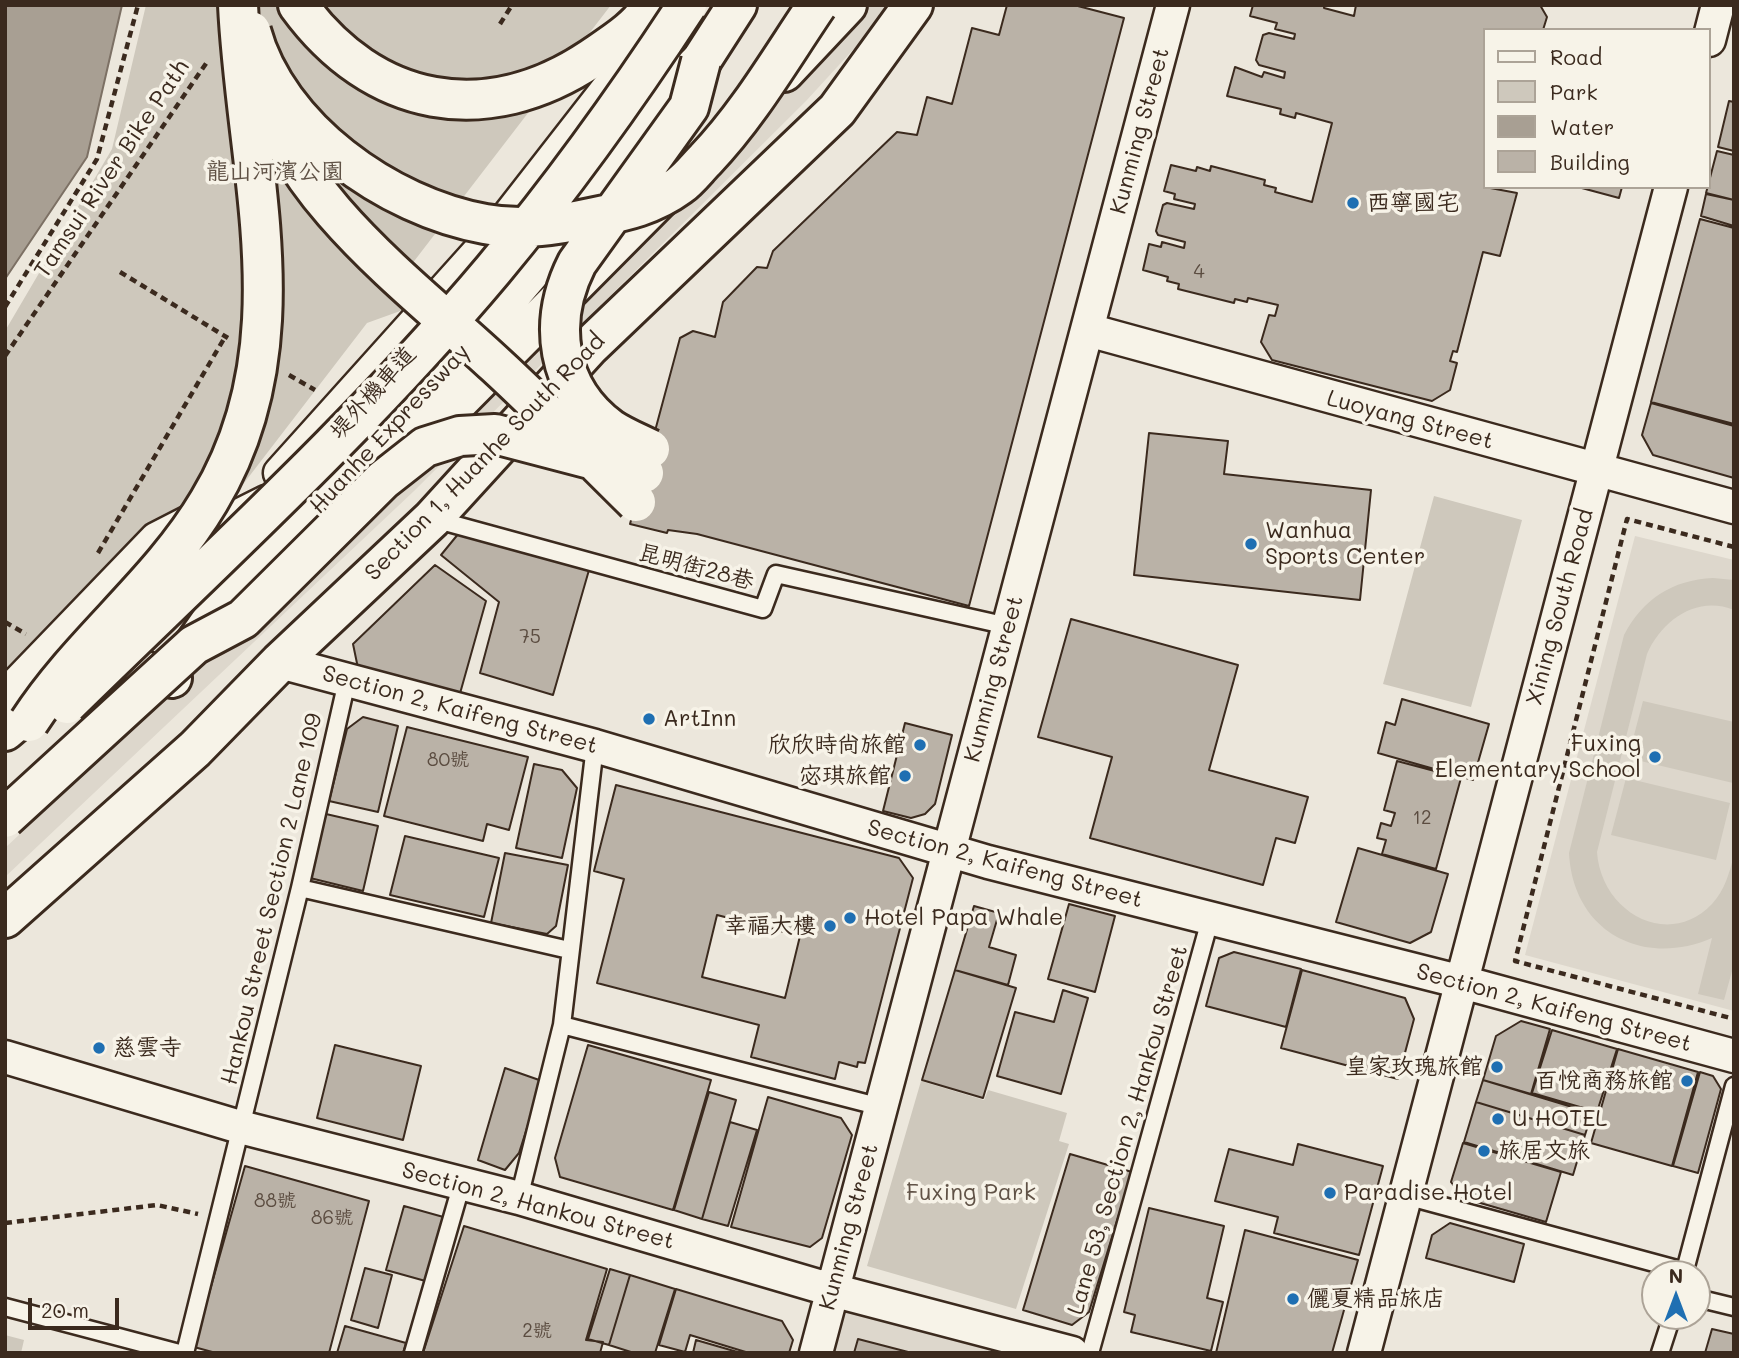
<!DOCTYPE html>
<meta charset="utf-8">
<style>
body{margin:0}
#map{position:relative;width:1739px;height:1358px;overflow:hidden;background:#ece7dc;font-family:Mali,sans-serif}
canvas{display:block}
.frame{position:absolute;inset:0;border:7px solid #3b2a1e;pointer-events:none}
.legend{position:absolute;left:1483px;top:28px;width:228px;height:161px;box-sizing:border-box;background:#f7f3e8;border:2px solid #aca397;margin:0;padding:9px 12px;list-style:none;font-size:21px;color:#3b2a1e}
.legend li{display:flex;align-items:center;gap:14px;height:35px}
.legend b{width:35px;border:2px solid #aca397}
.north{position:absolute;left:1641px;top:1260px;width:70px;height:70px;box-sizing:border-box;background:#f7f3e8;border:2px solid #aca397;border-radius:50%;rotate:0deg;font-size:19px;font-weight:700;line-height:28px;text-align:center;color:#3b2a1e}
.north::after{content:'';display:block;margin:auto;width:24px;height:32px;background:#1f6fb2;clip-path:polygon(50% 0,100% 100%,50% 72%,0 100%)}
.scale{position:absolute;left:28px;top:1298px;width:91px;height:32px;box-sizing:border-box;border:4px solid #3b2a1e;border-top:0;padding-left:9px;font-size:21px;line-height:24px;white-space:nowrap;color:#3b2a1e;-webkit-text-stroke:5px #f7f3e8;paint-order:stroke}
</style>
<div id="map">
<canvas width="1739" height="1358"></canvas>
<div class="frame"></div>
<ul class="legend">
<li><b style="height:9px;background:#f7f3e8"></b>Road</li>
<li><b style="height:19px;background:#cec8bc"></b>Park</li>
<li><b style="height:19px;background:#a89f93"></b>Water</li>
<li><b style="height:19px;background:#bab2a7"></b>Building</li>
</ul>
<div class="north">N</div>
<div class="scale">20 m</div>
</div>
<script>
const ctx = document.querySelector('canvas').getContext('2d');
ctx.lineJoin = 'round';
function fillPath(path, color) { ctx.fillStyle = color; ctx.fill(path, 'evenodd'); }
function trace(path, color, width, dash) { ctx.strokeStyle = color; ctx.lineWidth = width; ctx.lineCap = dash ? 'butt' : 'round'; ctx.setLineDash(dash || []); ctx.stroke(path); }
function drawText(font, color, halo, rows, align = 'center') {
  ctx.font = font + ' Mali,"LXGW WenKai TC",sans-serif'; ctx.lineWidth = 7; ctx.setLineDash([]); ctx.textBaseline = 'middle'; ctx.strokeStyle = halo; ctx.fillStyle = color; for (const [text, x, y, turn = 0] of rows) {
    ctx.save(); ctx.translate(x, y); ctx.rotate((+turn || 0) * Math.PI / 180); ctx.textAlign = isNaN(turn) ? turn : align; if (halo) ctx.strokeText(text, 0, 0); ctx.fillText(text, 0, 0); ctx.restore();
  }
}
const built = new Path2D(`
 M 862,5 L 888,5 L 861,41 L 806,101 L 414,491 L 5,877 L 5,848 L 399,480 L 789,85 Z
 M 1635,536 L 1734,560 L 1734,1011 L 1525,955 Z
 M 844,1310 L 1007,1353 L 833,1353 Z`);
const green = new Path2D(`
 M 146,5 L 611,5 L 395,286 L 403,310 L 367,323 L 241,487 L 5,721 L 5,331 L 112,149 Z
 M 1434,496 L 1522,520 L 1471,707 L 1383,684 Z
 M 1713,578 L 1734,580 L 1734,610 C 1697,595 1662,620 1647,654 L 1597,852 C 1601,912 1668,950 1712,904 C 1725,890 1729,873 1734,856 L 1734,964 L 1724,1000 L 1698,994 L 1712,938 C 1643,968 1573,932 1569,853 L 1624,635 C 1643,599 1672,580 1713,578 Z
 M 1643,701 L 1734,722 L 1733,783 L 1628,758 Z
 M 1626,778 L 1730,803 L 1716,860 L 1611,835 Z
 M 921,1081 L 984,1100 L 988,1090 L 1067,1113 L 1059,1141 L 1069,1144 L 1016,1309 L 867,1266 Z
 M 5,1335 L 24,1340 L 21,1353 L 5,1353 Z`);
const water = new Path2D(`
 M 5,5 L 122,5 L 87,157 L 5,279 Z`);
const building = new Path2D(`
 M 1007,5 L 1074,5 L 1124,18 L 969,606 L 697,534 L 668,530 L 667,533 L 630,524 L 680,338 L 693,331 L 715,337 L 723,302 L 757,267 L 767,268 L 773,251 L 897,132 L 917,135 L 927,97 L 952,104 L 972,28 L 999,35 Z
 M 1253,5 L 1324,5 L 1324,8 L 1354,16 L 1356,5 L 1540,5 L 1547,17 L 1543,30 L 1485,30 L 1485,187 L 1517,193 L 1500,256 L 1483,252 L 1457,352 L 1453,351 L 1450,361 L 1457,363 L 1450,390 L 1432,401 L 1272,360 L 1261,342 L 1269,315 L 1275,316 L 1278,305 L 1248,298 L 1247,302 L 1235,299 L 1234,303 L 1178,289 L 1179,284 L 1167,281 L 1168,277 L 1143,270 L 1149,244 L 1161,247 L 1162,242 L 1184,248 L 1185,242 L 1158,235 L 1156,231 L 1163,205 L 1167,203 L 1194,209 L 1195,204 L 1174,199 L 1175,194 L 1164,191 L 1171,165 L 1196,171 L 1197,167 L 1210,171 L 1211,166 L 1265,180 L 1264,185 L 1276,188 L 1275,192 L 1312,202 L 1332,123 L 1296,113 L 1295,118 L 1280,114 L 1281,109 L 1227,96 L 1235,67 L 1262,77 L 1264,72 L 1284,78 L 1285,72 L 1259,65 L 1256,60 L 1263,35 L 1269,33 L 1294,39 L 1295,34 L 1275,29 L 1277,23 L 1250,16 Z
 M 1729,101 L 1734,102 L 1734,151 L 1718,147 Z
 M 1717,151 L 1734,155 L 1734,200 L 1706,193 Z
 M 1578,187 L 1622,187 L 1619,198 Z
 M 1706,194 L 1734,200 L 1734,226 L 1701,216 Z
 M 1700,219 L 1734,228 L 1734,424 L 1651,402 Z
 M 1651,403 L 1734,426 L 1734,478 L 1653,455 L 1642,435 Z
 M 1149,433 L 1228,441 L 1224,474 L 1371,490 L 1360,600 L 1134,575 Z
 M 459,533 L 589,570 L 553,695 L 480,673 L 499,602 L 441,555 Z
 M 435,565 L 486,601 L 459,697 L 359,673 L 353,644 Z
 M 1071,619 L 1238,665 L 1209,770 L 1308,797 L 1295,843 L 1276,838 L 1263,885 L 1090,838 L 1112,757 L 1038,737 Z
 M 1402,699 L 1489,724 L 1473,780 L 1378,753 L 1386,722 L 1395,725 Z
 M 363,717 L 398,726 L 378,812 L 329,801 L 347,729 Z
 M 905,723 L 952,735 L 935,804 L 925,814 L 911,818 L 883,811 Z
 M 407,727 L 528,757 L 509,830 L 487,824 L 483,841 L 384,816 Z
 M 1397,761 L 1461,778 L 1436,869 L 1382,854 L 1386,840 L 1377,838 L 1381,823 L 1391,826 L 1395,813 L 1384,810 Z
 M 534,764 L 562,770 L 577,788 L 562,858 L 516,848 Z
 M 616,785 L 899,858 L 913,878 L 865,1063 L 858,1062 L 857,1067 L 839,1062 L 835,1079 L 751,1057 L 759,1025 L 597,983 L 624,879 L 594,871 ZM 717,915 L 800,936 L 785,998 L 702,977 Z
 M 326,814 L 378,826 L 363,891 L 310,878 Z
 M 405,836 L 499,858 L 484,917 L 390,895 Z
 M 1358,848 L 1448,874 L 1431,932 L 1410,943 L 1336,922 Z
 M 505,853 L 568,865 L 556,926 L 547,934 L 491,923 Z
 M 1069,904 L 1115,916 L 1095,992 L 1048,979 Z
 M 974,906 L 999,913 L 989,947 L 1016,955 L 1008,985 L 955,970 Z
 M 1234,952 L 1301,969 L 1286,1027 L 1206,1006 L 1219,958 Z
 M 955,970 L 1016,988 L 983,1098 L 922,1080 Z
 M 1302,970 L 1405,998 L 1414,1019 L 1398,1079 L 1281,1048 Z
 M 1063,990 L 1088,998 L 1061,1094 L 997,1076 L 1015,1012 L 1054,1022 Z
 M 1521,1021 L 1550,1029 L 1531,1094 L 1483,1080 L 1496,1036 Z
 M 1552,1030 L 1617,1049 L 1597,1112 L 1532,1093 Z
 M 335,1045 L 421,1066 L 403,1140 L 317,1118 Z
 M 588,1045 L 711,1080 L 673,1210 L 560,1177 L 555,1158 Z
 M 1618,1049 L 1698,1072 L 1672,1166 L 1591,1143 Z
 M 505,1068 L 542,1081 L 519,1153 L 505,1170 L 478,1160 Z
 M 1700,1072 L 1713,1076 L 1721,1089 L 1698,1173 L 1673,1166 Z
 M 1483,1080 L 1592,1113 L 1585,1135 L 1476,1102 Z
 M 709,1092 L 736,1100 L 702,1219 L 674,1210 Z
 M 768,1097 L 841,1118 L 852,1135 L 822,1238 L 810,1247 L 731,1227 Z
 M 1476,1102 L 1585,1135 L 1573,1175 L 1464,1142 Z
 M 730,1122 L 757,1130 L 728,1226 L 702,1219 Z
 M 1463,1143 L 1561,1172 L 1546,1222 L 1463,1198 L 1451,1182 Z
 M 1298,1144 L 1383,1166 L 1359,1255 L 1274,1233 L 1278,1217 L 1215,1201 L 1229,1149 L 1293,1165 Z
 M 1070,1154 L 1132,1172 L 1089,1312 L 1072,1325 L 1023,1310 Z
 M 245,1166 L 369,1201 L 329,1353 L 216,1353 L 194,1347 Z
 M 404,1206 L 447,1218 L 429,1282 L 386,1270 Z
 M 1149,1208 L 1224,1226 L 1207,1298 L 1223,1302 L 1211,1351 L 1131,1332 L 1135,1315 L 1124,1312 Z
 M 1450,1223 L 1524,1244 L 1514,1282 L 1426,1258 L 1432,1235 Z
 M 464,1226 L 607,1269 L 586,1340 L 603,1342 L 600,1353 L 423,1353 Z
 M 1245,1230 L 1358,1260 L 1332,1353 L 1216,1353 Z
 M 365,1268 L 392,1275 L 378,1328 L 351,1320 Z
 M 610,1269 L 630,1275 L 609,1345 L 588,1339 Z
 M 630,1275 L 675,1289 L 655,1353 L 634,1353 L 609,1345 Z
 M 676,1289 L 782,1321 L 793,1340 L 789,1353 L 749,1353 L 690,1335 L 685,1352 L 659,1345 Z
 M 345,1326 L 406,1343 L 403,1353 L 337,1353 Z
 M 1712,1329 L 1734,1334 L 1734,1353 L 1705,1353 Z
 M 858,1339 L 912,1353 L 854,1353 Z
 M 696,1340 L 741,1353 L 693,1353 Z`);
const path = new Path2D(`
 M 500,24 L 512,5
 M 120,272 L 228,338
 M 5,307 L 97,159 L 138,5
 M 5,356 L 207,62
 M 289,375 L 315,390
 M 1734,547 L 1627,519 L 1515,961 L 1734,1019
 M 98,553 L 225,337
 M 5,622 L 26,634
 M 5,1223 L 157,1205 L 198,1214`);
const service = new Path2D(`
 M 434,519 L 763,609 L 776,574 L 1008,626
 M 300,888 L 569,950
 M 562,1025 L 881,1107
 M 1406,1196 L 1684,1271
 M 519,1198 L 562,1025 L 595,746
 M 1684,1274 L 1734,1086
 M 1697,1298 L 1734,1307
 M 5,1307 L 179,1353
 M 185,1353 L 300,888 L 347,681
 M 413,1353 L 462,1183
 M 1090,1353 L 1210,920
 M 1660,1353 L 1672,1316`);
const minor = new Path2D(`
 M 1709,40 L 1718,5
 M 1088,330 L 1734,507
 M 280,473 L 492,237 L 633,56
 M 178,546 L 266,502
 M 280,662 L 595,746 L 988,862 L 1462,982 L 1734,1056
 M 5,696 L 156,539 L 195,519
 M 5,1057 L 240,1127 L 519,1198 L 832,1290 L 1072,1353
 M 816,1353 L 1173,5
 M 1364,1353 L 1671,187`);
const tertiary = new Path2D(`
 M 5,918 L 195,749 L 280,662 L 432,519 L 590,346 L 837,110 L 913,5`);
const trunk = new Path2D(`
 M 298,5 C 373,108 486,129 592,58 C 614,43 639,28 652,5
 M 784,72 L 847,5
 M 402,458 L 665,193
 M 194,645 L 224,602 L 338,490 L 458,357 L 555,243 L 667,95 L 701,61 L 737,5
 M 5,731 L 75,672 L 120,665 L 172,678`);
const trunkBridge = new Path2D(`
 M 251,31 C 277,128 388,207 485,224 C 523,231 558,225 595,217 C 626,211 653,205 679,186 C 689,179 697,168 705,160 C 749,114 781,58 817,5
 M 263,83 C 285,195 416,290 496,365 C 544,409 589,456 636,502
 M 650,449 C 638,443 623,437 611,429 C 556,389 547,322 577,263 L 689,107 L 701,61
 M 67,704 C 211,563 363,425 493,270 C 563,186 627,97 687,5
 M 29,722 C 81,642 160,584 209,501 C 304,344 246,175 238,5
 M 5,818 L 194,645 L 243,619 L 383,480 L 425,447 L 460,436 L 495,434 L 644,473`);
const markers = [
 [1353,203,7,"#1f6fb2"],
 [1251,544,7,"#1f6fb2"],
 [649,719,7,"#1f6fb2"],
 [920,745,7,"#1f6fb2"],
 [1655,757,7,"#1f6fb2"],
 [905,776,7,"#1f6fb2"],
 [850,918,7,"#1f6fb2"],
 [830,926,7,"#1f6fb2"],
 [99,1048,7,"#1f6fb2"],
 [1497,1067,7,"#1f6fb2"],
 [1687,1081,7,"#1f6fb2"],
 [1498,1119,7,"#1f6fb2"],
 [1484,1151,7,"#1f6fb2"],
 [1330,1193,7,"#1f6fb2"],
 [1293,1299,7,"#1f6fb2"]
];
const numberNames = [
 ["4",1199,272],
 ["75",530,637],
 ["80號",448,760],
 ["12",1422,818],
 ["88號",275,1201],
 ["86號",332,1218],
 ["2號",537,1331]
];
const streetNames = [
 ["Kunming Street",1140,131,-75],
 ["Tamsui River Bike Path",112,169,-56],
 ["堤外機車道",373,393,-48],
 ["Luoyang Street",1410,420,15],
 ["Huanhe Expressway",390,429,-47],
 ["Section 1, Huanhe South Road",485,457,-46],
 ["昆明街28巷",696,567,15],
 ["Xining South Road",1560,607,-75],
 ["Kunming Street",994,679,-75],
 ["Section 2, Kaifeng Street",460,710,15],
 ["Section 2, Kaifeng Street",1005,864,15],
 ["Hankou Street Section 2 Lane 109",272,899,-77],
 ["Section 2, Kaifeng Street",1554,1008,15],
 ["Lane 53, Section 2, Hankou Street",1128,1130,-74],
 ["Section 2, Hankou Street",538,1206,15],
 ["Kunming Street",849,1227,-75]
];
const parkNames = [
 ["龍山河濱公園",275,172],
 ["Fuxing Park",971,1193]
];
const poiNames = [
 ["西寧國宅",1367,203],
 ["Wanhua",1265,531],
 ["Sports Center",1265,557],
 ["ArtInn",663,719],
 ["Fuxing",1641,744,"right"],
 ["Elementary School",1641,770,"right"],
 ["欣欣時尚旅館",906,745,"right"],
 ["宓琪旅館",891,776,"right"],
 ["Hotel Papa Whale",864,918],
 ["幸福大樓",816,926,"right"],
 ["慈雲寺",113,1048],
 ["皇家玫瑰旅館",1483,1067,"right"],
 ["百悅商務旅館",1673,1081,"right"],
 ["U HOTEL",1512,1119],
 ["旅居文旅",1498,1151],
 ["Paradise Hotel",1344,1193],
 ["儷夏精品旅店",1307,1299]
];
fillPath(built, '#ddd7cc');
fillPath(green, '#cec8bc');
fillPath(water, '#a89f93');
trace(water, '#7c7064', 2);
fillPath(building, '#bab2a7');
trace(building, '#3b2a1e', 2);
trace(service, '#3b2a1e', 21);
trace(minor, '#3b2a1e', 37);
trace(tertiary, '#3b2a1e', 44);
trace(trunk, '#3b2a1e', 44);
trace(path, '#3b2a1e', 4.5, [7, 5]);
trace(service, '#f7f3e8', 16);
trace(minor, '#f7f3e8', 32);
trace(tertiary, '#f7f3e8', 38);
trace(trunk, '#f7f3e8', 38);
trace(trunkBridge, '#3b2a1e', 44, []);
trace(trunkBridge, '#f7f3e8', 38);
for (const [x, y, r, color] of markers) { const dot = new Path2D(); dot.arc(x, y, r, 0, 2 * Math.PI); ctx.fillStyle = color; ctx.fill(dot); trace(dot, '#f7f3e8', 2.5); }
drawText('19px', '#5b4c40', null, numberNames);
drawText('23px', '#3b2a1e', '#f7f3e8', streetNames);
drawText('23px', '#605246', '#f7f3e8', parkNames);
drawText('23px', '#3b2a1e', '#f7f3e8', poiNames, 'left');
</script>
